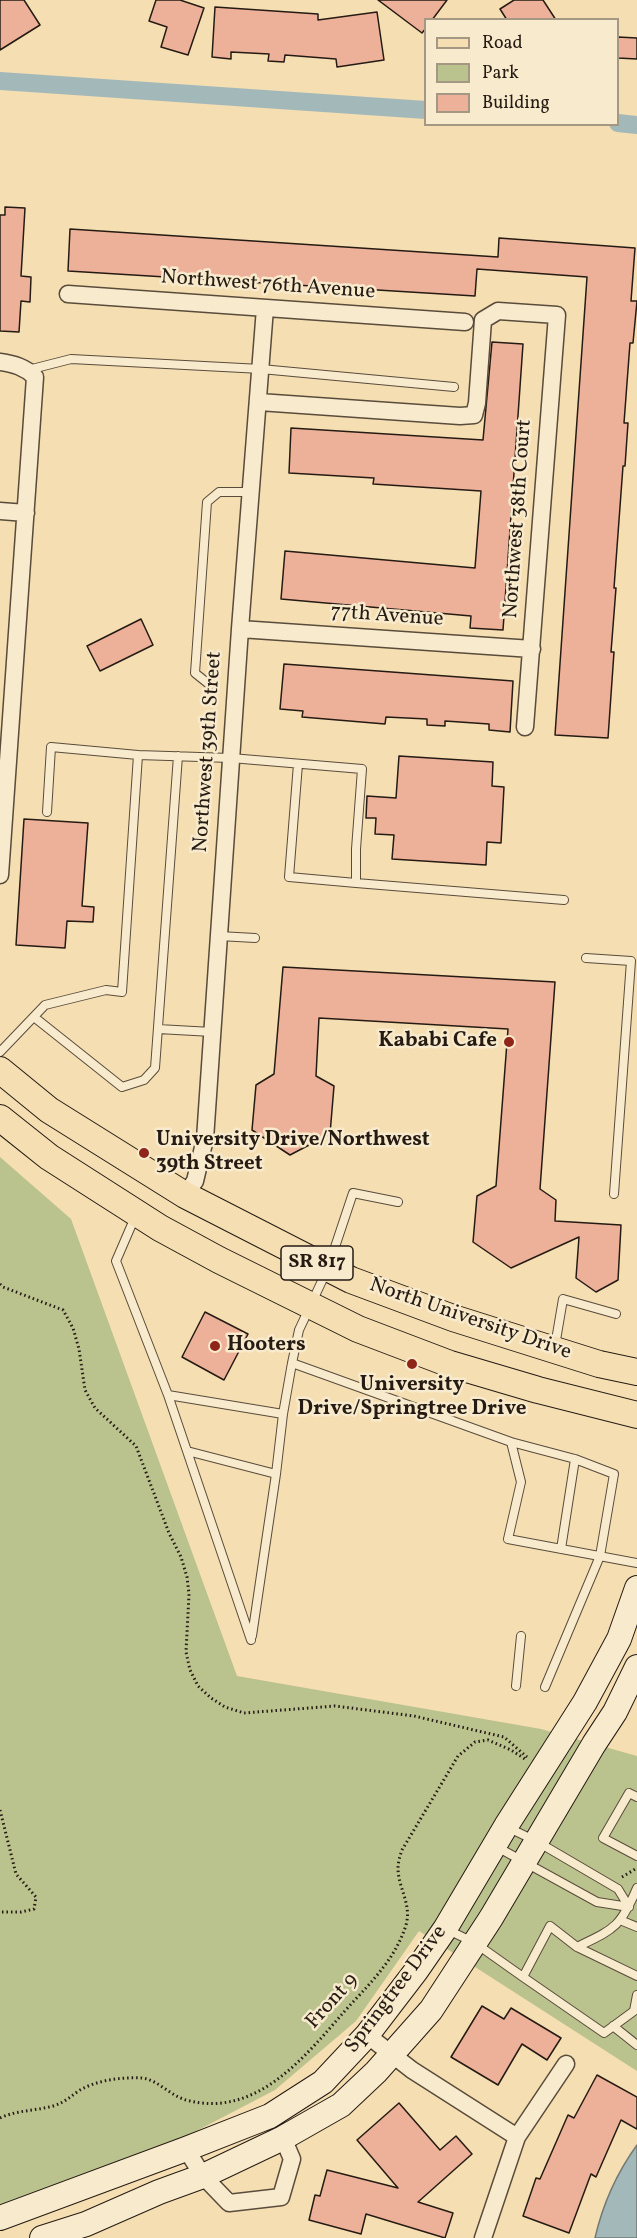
<!DOCTYPE html>
<style>
body{margin:0}
#map{position:relative;width:637px;height:2238px;overflow:hidden;background:#f5deb2;font-family:Vollkorn,serif}
canvas{display:block}
.legend{position:absolute;left:424px;top:18px;width:195px;height:108px;box-sizing:border-box;background:#f8eacd;border:2px solid #a49783;margin:0;padding:8px 10px;list-style:none;font-size:18px;color:#251b13}
.legend li{display:flex;align-items:center;gap:12px;height:30px}
.legend b{width:30px;border:2px solid #a49783}
</style>
<div id="map">
<canvas width="637" height="2238"></canvas>
<ul class="legend">
<li><b style="height:8px;background:#f5deb2"></b>Road</li>
<li><b style="height:16px;background:#bac28e"></b>Park</li>
<li><b style="height:16px;background:#edb19a"></b>Building</li>
</ul>
</div>
<script>
const ctx = document.querySelector('canvas').getContext('2d');
ctx.lineJoin = 'round';
function fillPath(path, color) { ctx.fillStyle = color; ctx.fill(path, 'evenodd'); }
function trace(path, color, width, dash) { ctx.strokeStyle = color; ctx.lineWidth = width; ctx.lineCap = dash ? 'butt' : 'round'; ctx.setLineDash(dash || []); ctx.stroke(path); }
function drawText(font, color, halo, rows, align = 'center') {
  ctx.font = font + ' Vollkorn,serif'; ctx.lineWidth = 5; ctx.setLineDash([]); ctx.textBaseline = 'middle'; ctx.strokeStyle = halo; ctx.fillStyle = color; for (const [text, x, y, turn = 0] of rows) {
    ctx.save(); ctx.translate(x, y); ctx.rotate((+turn || 0) * Math.PI / 180); ctx.textAlign = isNaN(turn) ? turn : align; if (halo) ctx.strokeText(text, 0, 0); ctx.fillText(text, 0, 0); ctx.restore();
  }
}
const green = new Path2D(`
 M 0,1157 L 71,1219 L 237,1676 L 541,1729 L 637,1756 L 637,2071 L 419,1931 L 356,2021 L 275,2090 L 179,2140 L 0,2205 Z`);
const water = new Path2D(`
 M 637,2145 L 637,2238 L 595,2238 C 603,2203 616,2174 637,2145 Z`);
const canal = new Path2D(`
 M 0,81 L 426,110
 M 618,123 L 637,125`);
const building = new Path2D(`
 M 0,0 L 24,0 L 40,25 L 0,50 Z
 M 156,0 L 180,0 L 204,8 L 188,55 L 161,47 L 167,27 L 149,21 Z
 M 378,0 L 447,0 L 432,20 L 426,20 L 426,28 L 422,33 Z
 M 514,0 L 543,0 L 556,20 L 507,20 L 500,9 Z
 M 215,7 L 318,14 L 318,20 L 377,12 L 384,60 L 337,67 L 336,59 L 285,55 L 284,62 L 268,61 L 269,54 L 231,52 L 231,59 L 212,57 Z
 M 618,37 L 637,38 L 637,59 L 618,58 Z
 M 5,207 L 25,208 L 21,276 L 31,277 L 30,302 L 21,301 L 19,332 L 0,331 L 0,215 L 5,215 Z
 M 70,229 L 498,257 L 499,238 L 635,248 L 631,301 L 637,301 L 633,343 L 630,343 L 624,423 L 628,423 L 625,466 L 623,466 L 614,588 L 616,588 L 611,652 L 614,652 L 608,738 L 555,735 L 587,277 L 477,269 L 475,296 L 68,271 Z
 M 492,342 L 523,344 L 503,630 L 470,628 L 471,616 L 281,599 L 285,551 L 475,568 L 481,491 L 373,484 L 374,478 L 289,473 L 291,428 L 483,440 Z
 M 141,619 L 153,645 L 100,671 L 87,646 Z
 M 284,664 L 513,681 L 510,732 L 489,730 L 489,724 L 445,721 L 445,726 L 427,725 L 427,719 L 386,717 L 385,724 L 302,717 L 303,711 L 280,709 Z
 M 399,756 L 493,762 L 492,786 L 504,787 L 501,843 L 487,842 L 486,865 L 392,859 L 394,835 L 375,834 L 376,818 L 366,818 L 367,796 L 396,798 Z
 M 24,819 L 88,823 L 82,906 L 94,907 L 93,922 L 67,921 L 65,948 L 16,945 Z
 M 283,967 L 555,982 L 540,1189 L 556,1200 L 555,1221 L 621,1225 L 618,1280 L 596,1292 L 576,1278 L 579,1237 L 511,1268 L 473,1242 L 477,1196 L 496,1186 L 508,1029 L 319,1018 L 316,1076 L 334,1086 L 330,1134 L 290,1155 L 252,1130 L 256,1085 L 274,1074 Z
 M 205,1312 L 248,1334 L 224,1380 L 182,1357 Z
 M 482,2006 L 504,2019 L 511,2008 L 561,2038 L 547,2060 L 522,2044 L 498,2085 L 451,2057 Z
 M 597,2075 L 637,2097 L 637,2129 L 621,2120 L 596,2177 L 591,2174 L 569,2233 L 523,2216 L 536,2178 L 540,2179 L 568,2115 L 574,2118 Z
 M 399,2103 L 440,2150 L 456,2136 L 472,2154 L 418,2202 L 453,2213 L 445,2238 L 366,2214 L 361,2234 L 309,2220 L 315,2195 L 320,2196 L 327,2170 L 398,2188 L 357,2140 Z`);
const path = new Path2D(`
 M 0,1284 L 3,1287 L 63,1310 L 73,1328 L 79,1349 L 85,1390 L 95,1408 L 136,1446 L 169,1533 L 181,1557 L 187,1577 L 189,1594 L 186,1652 L 190,1670 L 198,1686 L 211,1698 L 225,1707 L 244,1713 L 335,1706 L 414,1716 L 504,1737 L 527,1757
 M 0,1810 L 16,1874 L 36,1897 L 34,1909 L 21,1912 L 0,1912
 M 622,1877 L 637,1868
 M 0,2118 C 17,2110 35,2111 53,2106 C 64,2103 71,2096 80,2090 C 98,2080 121,2077 142,2078 C 158,2080 171,2096 186,2100 C 255,2119 304,2058 343,2013 C 367,1986 395,1961 406,1925 C 412,1904 398,1888 398,1868 C 398,1862 400,1856 402,1850 L 458,1756 L 475,1742 L 488,1740 L 511,1750 L 525,1759`);
const lane = new Path2D(`
 M 28,370 L 71,359 L 261,369 L 454,387
 M 210,685 L 195,673 L 207,502 L 219,492 L 251,492
 M 47,812 L 51,747 L 138,755
 M 356,883 L 564,900
 M 219,936 L 255,938
 M 586,958 L 631,961 L 614,1194
 M 34,1017 L 122,1087 L 144,1080 L 155,1068 L 178,756
 M 158,1029 L 212,1032
 M 0,1052 L 45,1005 L 106,990 L 122,992 L 138,755 L 231,758 L 362,769 L 356,849 L 356,883 L 289,877 L 298,764
 M 398,1202 L 353,1193 L 328,1268 L 299,1330 L 292,1363 L 511,1442 L 521,1482 L 508,1539 L 637,1563
 M 135,1217 L 116,1261 L 168,1395
 M 555,1346 L 563,1299 L 616,1314
 M 511,1442 L 575,1459 L 561,1549
 M 187,1451 L 168,1395 L 283,1414
 M 252,1636 L 276,1474 L 283,1414 L 292,1363
 M 251,1640 L 187,1451 L 276,1474
 M 516,1686 L 521,1636
 M 545,1687 L 600,1556 L 614,1474 L 575,1459
 M 637,1797 L 629,1793 L 603,1838 L 637,1856
 M 509,1828 L 536,1841 L 618,1889 L 629,1907
 M 497,1847 L 597,1902 L 629,1907
 M 620,1920 L 637,1927
 M 446,1929 L 475,1943 L 523,1977
 M 577,1947 C 614,1929 620,1928 637,1888
 M 637,1976 L 577,1947 L 550,1926 L 523,1977 L 604,2033 L 634,2011 L 637,1995
 M 613,2026 L 637,2045`);
const street = new Path2D(`
 M 68,294 L 465,322
 M 0,362 C 14,364 25,367 35,377 L 0,875
 M 259,402 L 460,416 L 474,415 L 477,403 L 483,320 L 498,311 L 557,315 L 525,727
 M 0,511 L 26,513
 M 240,629 L 532,649
 M 185,1195 L 195,1181 L 205,1139 L 240,629 L 265,308
 M 367,2035 L 412,2070 L 517,2137
 M 186,2149 L 203,2176 L 229,2203 L 281,2197 L 292,2159 L 283,2138
 M 483,2238 L 517,2137 L 566,2064`);
const secondary = new Path2D(`
 M 0,2218 L 186,2149 L 270,2116 L 323,2082 L 367,2035 L 416,1971 L 445,1929 L 506,1826 L 585,1702 L 619,1639 L 637,1588
 M 42,2238 L 86,2224 L 159,2192 L 203,2176 L 283,2138 L 341,2105 L 376,2072 L 431,2010 L 491,1918 L 594,1744 L 615,1712 L 637,1667`);
const primary = new Path2D(`
 M 0,1070 L 49,1110 L 185,1195 L 351,1280 L 453,1318 L 599,1364 L 637,1372
 M 0,1118 L 49,1157 L 160,1228 L 219,1260 L 358,1329 L 450,1364 L 538,1390 L 637,1415`);
const markers = [
 [509,1042,6,"#8f2418"],
 [144,1153,6,"#8f2418"],
 [215,1346,6,"#8f2418"],
 [412,1364,6,"#8f2418"]
];
const shields = [
 [317,1263,72]
];
const shieldNames = [
 ["SR 817",317,1263]
];
const streetNames = [
 ["Northwest 76th Avenue",268,286,4],
 ["Northwest 38th Court",519,519,-86],
 ["77th Avenue",387,617,4],
 ["Northwest 39th Street",209,752,-86],
 ["North University Drive",470,1320,19],
 ["Springtree Drive",397,1990,-53],
 ["Front 9",333,2002,-48]
];
const poiNames = [
 ["Kababi Cafe",497,1042,"right"],
 ["University Drive/Northwest",156,1141],
 ["39th Street",156,1165],
 ["Hooters",227,1346],
 ["University",412,1386,"center"],
 ["Drive/Springtree Drive",412,1410,"center"]
];
fillPath(green, '#bac28e');
fillPath(water, '#a3b9b9');
trace(water, '#717a77', 1.5);
trace(canal, '#a3b9b9', 18);
fillPath(building, '#edb19a');
trace(building, '#251b13', 1.5);
trace(lane, '#594c3b', 10);
trace(street, '#594c3b', 19);
trace(secondary, '#251b13', 26);
trace(primary, '#251b13', 28);
trace(path, '#251b13', 3, [1.5, 3]);
trace(lane, '#f8eacd', 8);
trace(street, '#f8eacd', 16);
trace(secondary, '#f8eacd', 24);
trace(primary, '#f5deb2', 26);
for (const [x, y, r, color] of markers) { const dot = new Path2D(); dot.arc(x, y, r, 0, 2 * Math.PI); ctx.fillStyle = color; ctx.fill(dot); trace(dot, '#f8eacd', 2); }
for (const [x, y, w] of shields) { const box = new Path2D(); box.roundRect(x - w / 2, y - 17, w, 34, 4.5); ctx.fillStyle = '#f8eacd'; ctx.fill(box); trace(box, '#251b13', 1.5); }
drawText('bold 20px', '#251b13', null, shieldNames);
drawText('21px', '#251b13', '#f8eacd', streetNames);
drawText('bold 21px', '#251b13', '#f8eacd', poiNames, 'left');
</script>
